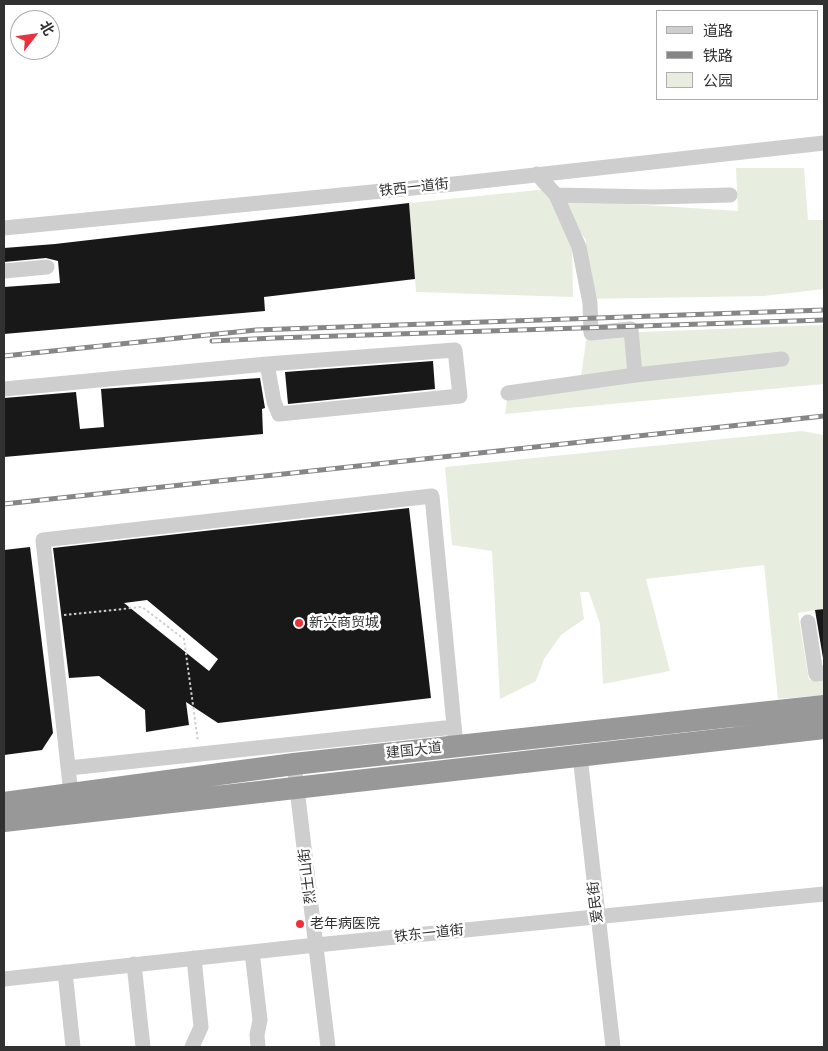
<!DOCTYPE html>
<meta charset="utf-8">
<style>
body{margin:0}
#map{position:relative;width:828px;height:1051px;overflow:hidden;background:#fff;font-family:"Space Grotesk","Noto Sans SC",sans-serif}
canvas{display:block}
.frame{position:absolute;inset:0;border:5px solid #313131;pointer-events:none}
.legend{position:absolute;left:656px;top:10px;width:162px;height:90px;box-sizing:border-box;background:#fff;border:1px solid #adadad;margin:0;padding:6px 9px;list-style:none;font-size:15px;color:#313131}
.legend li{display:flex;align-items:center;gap:10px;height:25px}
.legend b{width:25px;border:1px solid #adadad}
.north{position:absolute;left:10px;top:10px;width:50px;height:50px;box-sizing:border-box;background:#fff;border:1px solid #adadad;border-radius:50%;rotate:60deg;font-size:14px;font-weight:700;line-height:20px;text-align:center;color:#313131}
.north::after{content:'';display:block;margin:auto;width:18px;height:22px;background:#ea313e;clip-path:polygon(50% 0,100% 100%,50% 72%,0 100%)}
</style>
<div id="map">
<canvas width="828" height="1051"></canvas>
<div class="frame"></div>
<ul class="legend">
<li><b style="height:6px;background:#cecece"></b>道路</li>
<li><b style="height:6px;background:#868686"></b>铁路</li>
<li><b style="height:14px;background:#e7eedf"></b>公园</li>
</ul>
<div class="north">北</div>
</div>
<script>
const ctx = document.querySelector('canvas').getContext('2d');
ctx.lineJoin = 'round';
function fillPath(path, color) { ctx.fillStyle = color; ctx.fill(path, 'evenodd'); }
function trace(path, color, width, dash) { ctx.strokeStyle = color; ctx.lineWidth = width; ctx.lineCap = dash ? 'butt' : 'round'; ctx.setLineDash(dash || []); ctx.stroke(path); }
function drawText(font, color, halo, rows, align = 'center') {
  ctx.font = font + ' "Space Grotesk","Noto Sans SC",sans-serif'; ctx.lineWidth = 5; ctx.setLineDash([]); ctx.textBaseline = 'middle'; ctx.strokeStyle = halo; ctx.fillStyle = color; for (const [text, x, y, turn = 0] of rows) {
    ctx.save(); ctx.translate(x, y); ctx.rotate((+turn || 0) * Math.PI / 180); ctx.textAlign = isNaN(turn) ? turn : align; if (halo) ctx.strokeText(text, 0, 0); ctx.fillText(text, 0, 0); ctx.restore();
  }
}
const green = new Path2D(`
 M 736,168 L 804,168 L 808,220 L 824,220 L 824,289 L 764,296 L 585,299 L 586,240 L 567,214 L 568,200 L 738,211 Z
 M 548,189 L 572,241 L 573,297 L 416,292 L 409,203 Z
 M 824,325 L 824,384 L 505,414 L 509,387 L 581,377 L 587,334 Z
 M 802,431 L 824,435 L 824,609 L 798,613 L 809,680 L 824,680 L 824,695 L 778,699 L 764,565 L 646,579 L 670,671 L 603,684 L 600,624 L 589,592 L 580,592 L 584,619 L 561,635 L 544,659 L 536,681 L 500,699 L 492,551 L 452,545 L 445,467 Z`);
const building = new Path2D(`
 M 409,203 L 415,279 L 264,297 L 265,311 L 4,334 L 4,287 L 60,283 L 58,261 L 46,258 L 4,262 L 4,248 L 55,244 Z
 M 433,361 L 435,389 L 288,404 L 285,372 Z
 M 260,378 L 265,408 L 262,409 L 263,434 L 4,457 L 4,398 L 76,392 L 80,429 L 104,427 L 101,389 Z
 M 409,508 L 431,698 L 218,723 L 186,702 L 189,725 L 146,732 L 145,710 L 99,676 L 69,678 L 53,548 ZM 147,600 L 218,659 L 209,671 L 124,603 Z
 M 30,547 L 53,733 L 42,750 L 4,755 L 4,550 Z
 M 824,609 L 824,664 L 815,610 Z`);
const path = new Path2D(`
 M 64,615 L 142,607 L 184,639 L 198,742`);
const minor = new Path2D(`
 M 537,174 L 556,195 L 654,197 L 730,195
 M 556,195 L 579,247 L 590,303 L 591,333 L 631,329 L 635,375
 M 4,228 L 454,184 L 824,143
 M 4,271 L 47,267
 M 4,389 L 267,364 L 455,350 L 460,396 L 279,414 L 274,402 L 267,364
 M 508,393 L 635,375 L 782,359
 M 808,622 L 816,674 L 824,673
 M 580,756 L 613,1047
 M 294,764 L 328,1047
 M 69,768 L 454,727
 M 71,794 L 43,540 L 432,496 L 456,746
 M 252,952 L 260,1020 L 257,1035 L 258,1047
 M 134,964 L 143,1047
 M 65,972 L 73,1047
 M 4,979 L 316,945 L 824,894
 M 192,1047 L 201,1027 L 194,958`);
const highway = new Path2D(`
 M 4,803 L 294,764 L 824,706
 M 4,821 L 824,728`);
const rail = new Path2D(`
 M 212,341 L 275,338 L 824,320
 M 4,356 L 256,330 L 824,310
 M 4,504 L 824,416`);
const markers = [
 [299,623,5,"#ea313e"],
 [300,924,5,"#ea313e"]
];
const streetNames = [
 ["铁西一道街",414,188,-6],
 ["建国大道",414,751,-6],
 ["烈士山街",308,876,-97],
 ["爱民街",596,902,-97],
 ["铁东一道街",429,934,-6]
];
const poiNames = [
 ["新兴商贸城",309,623],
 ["老年病医院",310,924]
];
fillPath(green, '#e7eedf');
fillPath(building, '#181818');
trace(path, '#cecece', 2, [2.5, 2.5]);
trace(minor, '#cecece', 15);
trace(highway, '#989898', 22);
trace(rail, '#868686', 5);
trace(rail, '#fff', 3, [9]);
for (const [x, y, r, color] of markers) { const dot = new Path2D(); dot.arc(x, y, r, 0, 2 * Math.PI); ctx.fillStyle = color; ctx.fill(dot); trace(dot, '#fff', 2); }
drawText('14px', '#313131', '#fff', streetNames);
drawText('14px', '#313131', '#fff', poiNames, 'left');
</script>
